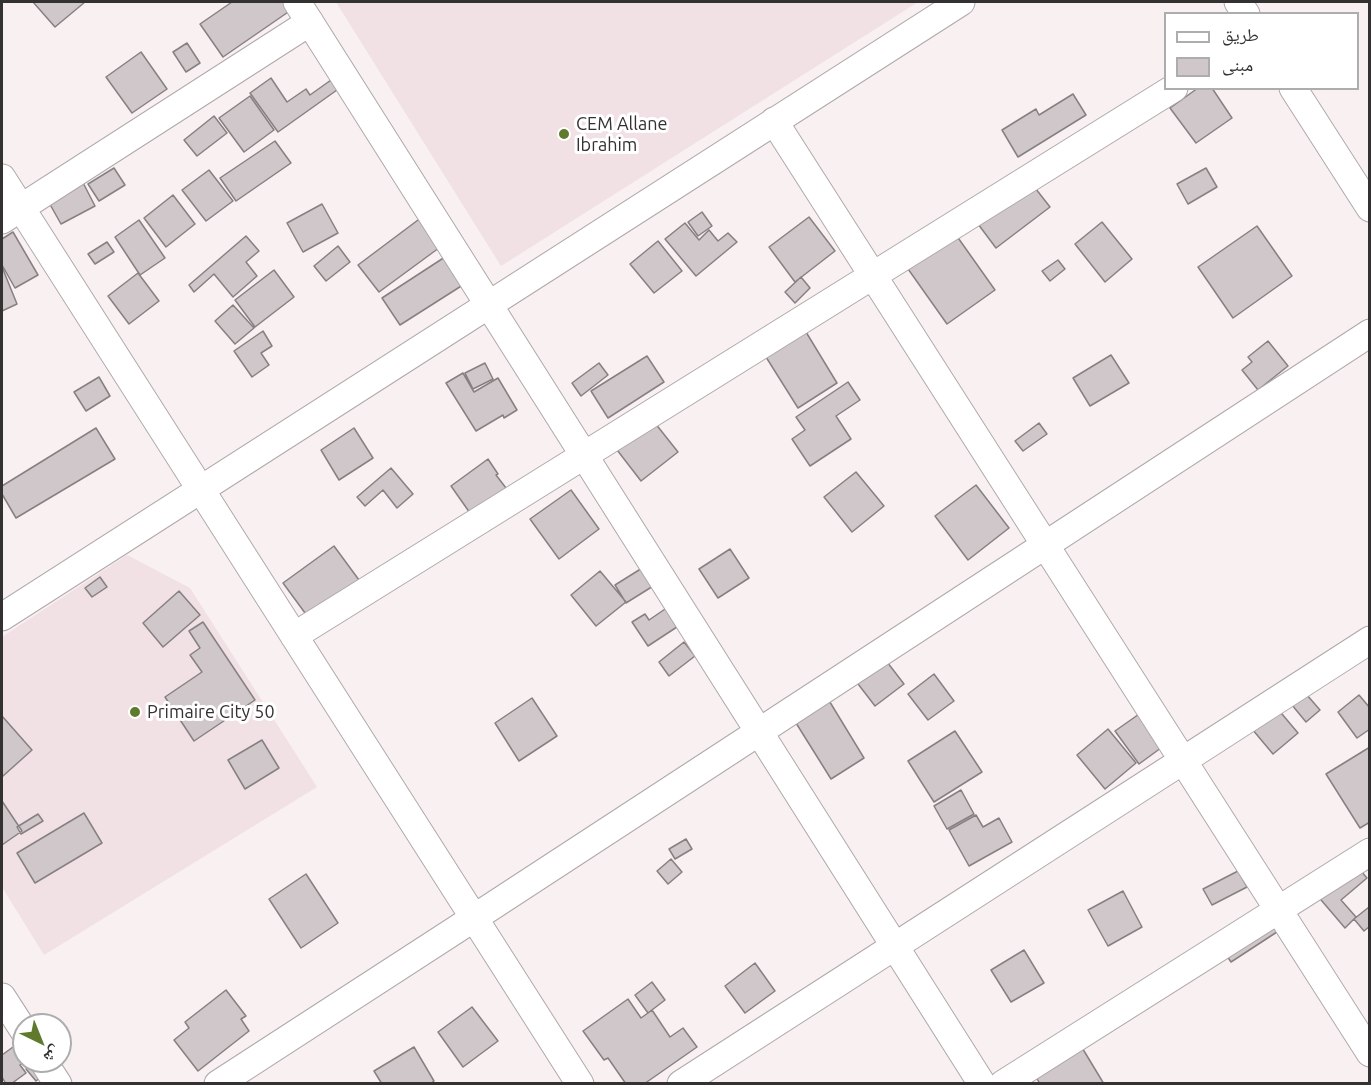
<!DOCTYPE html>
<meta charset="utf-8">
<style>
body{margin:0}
#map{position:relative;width:1371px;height:1085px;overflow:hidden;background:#f8f0f1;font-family:Ubuntu,"Noto Naskh Arabic",sans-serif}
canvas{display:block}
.frame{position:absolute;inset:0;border:3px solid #343131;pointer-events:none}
.legend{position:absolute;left:1164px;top:12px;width:195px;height:78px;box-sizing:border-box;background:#fff;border:2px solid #aeadad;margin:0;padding:8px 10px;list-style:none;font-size:18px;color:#343131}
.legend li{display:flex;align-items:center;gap:12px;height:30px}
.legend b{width:30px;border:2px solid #aeadad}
.north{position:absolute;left:12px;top:1013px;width:60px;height:60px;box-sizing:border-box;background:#fff;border:2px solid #aeadad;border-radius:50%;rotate:137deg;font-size:16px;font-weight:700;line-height:24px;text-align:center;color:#343131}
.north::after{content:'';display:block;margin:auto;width:21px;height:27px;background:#5f7a2d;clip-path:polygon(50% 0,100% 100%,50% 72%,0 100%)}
</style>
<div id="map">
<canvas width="1371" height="1085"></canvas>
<div class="frame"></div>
<ul class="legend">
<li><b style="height:8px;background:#fff"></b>طريق</li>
<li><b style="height:16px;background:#cfc7c9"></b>مبنى</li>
</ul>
<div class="north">ش</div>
</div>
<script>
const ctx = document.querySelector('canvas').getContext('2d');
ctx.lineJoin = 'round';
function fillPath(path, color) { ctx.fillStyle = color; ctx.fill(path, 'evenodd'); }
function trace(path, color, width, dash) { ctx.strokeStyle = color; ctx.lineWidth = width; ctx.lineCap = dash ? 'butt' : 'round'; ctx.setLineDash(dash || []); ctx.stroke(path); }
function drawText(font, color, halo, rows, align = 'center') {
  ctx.font = font + ' Ubuntu,sans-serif'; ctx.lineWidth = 6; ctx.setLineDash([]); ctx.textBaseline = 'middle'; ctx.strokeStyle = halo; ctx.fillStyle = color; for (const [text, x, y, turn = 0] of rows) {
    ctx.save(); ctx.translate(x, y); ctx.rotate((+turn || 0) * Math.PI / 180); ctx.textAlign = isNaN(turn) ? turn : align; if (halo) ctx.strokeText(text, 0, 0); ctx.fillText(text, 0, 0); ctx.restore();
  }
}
const built = new Path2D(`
 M 336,2 L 918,2 L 501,266 Z
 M 127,555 L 190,588 L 317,787 L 44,955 L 2,887 L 2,637 Z`);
const building = new Path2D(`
 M 33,2 L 85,2 L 55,27 Z
 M 232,2 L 289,2 L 294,8 L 223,57 L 200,24 Z
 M 187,43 L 200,63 L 186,72 L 173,52 Z
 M 141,52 L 167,89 L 132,113 L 106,77 Z
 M 271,78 L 287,102 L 306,89 L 310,95 L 331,80 L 337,90 L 278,132 L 250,93 Z
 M 1198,88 L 1212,88 L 1232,118 L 1196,143 L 1170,108 Z
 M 1073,94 L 1086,115 L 1018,157 L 1002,130 L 1036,109 L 1039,115 Z
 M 250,96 L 274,130 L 244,152 L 219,118 Z
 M 214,116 L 227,133 L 197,156 L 184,140 Z
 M 275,141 L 291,163 L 236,201 L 220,178 Z
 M 114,168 L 125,185 L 99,201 L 88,184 Z
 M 1206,168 L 1217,187 L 1188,204 L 1177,184 Z
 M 209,170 L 233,201 L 206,221 L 182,190 Z
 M 78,173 L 95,206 L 61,224 L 43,192 Z
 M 1032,184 L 1050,207 L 996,248 L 972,216 Z
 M 173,195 L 195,224 L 166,247 L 144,218 Z
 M 322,204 L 338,233 L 303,252 L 287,223 Z
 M 702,212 L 712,226 L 698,236 L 688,222 Z
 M 422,217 L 443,245 L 379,292 L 358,265 Z
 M 809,217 L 835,251 L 795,282 L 769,247 Z
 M 139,220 L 165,258 L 140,275 L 115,237 Z
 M 1102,222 L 1132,259 L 1105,282 L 1075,244 Z
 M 685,223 L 699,240 L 709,230 L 718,241 L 728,233 L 737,242 L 696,276 L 665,239 Z
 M 949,225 L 995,290 L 947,324 L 901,259 Z
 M 1257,226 L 1292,276 L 1233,318 L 1198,267 Z
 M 13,232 L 38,275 L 15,288 L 2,265 L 2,239 Z
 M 246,236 L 259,251 L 246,262 L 257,276 L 233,297 L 214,274 L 194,292 L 189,285 Z
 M 658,241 L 682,271 L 654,293 L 630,264 Z
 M 107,242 L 114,252 L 95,264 L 88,254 Z
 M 338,246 L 350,262 L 326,281 L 314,266 Z
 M 448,255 L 466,283 L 400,325 L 382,298 Z
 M 1058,260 L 1065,269 L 1050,281 L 1042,271 Z
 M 2,267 L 17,304 L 2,311 Z
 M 274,270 L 294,297 L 255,327 L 235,300 Z
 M 138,273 L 159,301 L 129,324 L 108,296 Z
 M 801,277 L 810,288 L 795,303 L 785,292 Z
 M 233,305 L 254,328 L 235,344 L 215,321 Z
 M 263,331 L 272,346 L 261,353 L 269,365 L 252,377 L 234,351 Z
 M 806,332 L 837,383 L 798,408 L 766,357 Z
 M 1268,341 L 1288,366 L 1258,390 L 1242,370 L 1252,362 L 1248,357 Z
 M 1111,355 L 1129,383 L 1090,406 L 1073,378 Z
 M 647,356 L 664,382 L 608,418 L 591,391 Z
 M 485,363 L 493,379 L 473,389 L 465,373 Z
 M 599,363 L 608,375 L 581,396 L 572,383 Z
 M 463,373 L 474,392 L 498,378 L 517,410 L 504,418 L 503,415 L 476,431 L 446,383 Z
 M 99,377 L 110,396 L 86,411 L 74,392 Z
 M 848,382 L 860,400 L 836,416 L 851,439 L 810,466 L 792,439 L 805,430 L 796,417 Z
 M 651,418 L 678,452 L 641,481 L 614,446 Z
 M 1039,423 L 1047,434 L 1023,451 L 1015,441 Z
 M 96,428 L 115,459 L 16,518 L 2,494 L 2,486 Z
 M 354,428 L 373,458 L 339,480 L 321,450 Z
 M 488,459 L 498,474 L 496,475 L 506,488 L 470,513 L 451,486 Z
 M 391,468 L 413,494 L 397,508 L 383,490 L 365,506 L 357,497 Z
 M 856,472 L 884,506 L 852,532 L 824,497 Z
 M 976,485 L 1009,528 L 968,560 L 935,516 Z
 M 571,490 L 599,529 L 559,559 L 530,519 Z
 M 334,546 L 359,580 L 308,617 L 283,583 Z
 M 730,549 L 749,578 L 718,598 L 699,569 Z
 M 647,565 L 658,583 L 626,603 L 615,585 Z
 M 600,571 L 626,602 L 596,626 L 571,595 Z
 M 100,577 L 107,587 L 92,597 L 85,588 Z
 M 179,591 L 200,615 L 163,647 L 143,623 Z
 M 671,605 L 683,623 L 648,646 L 632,622 L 645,614 L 649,620 Z
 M 203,622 L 255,700 L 194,741 L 165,697 L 202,672 L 190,655 L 200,648 L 189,631 Z
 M 684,642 L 695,656 L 669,676 L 659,662 Z
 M 884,658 L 904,684 L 875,706 L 855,680 Z
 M 934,674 L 954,701 L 928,720 L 908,694 Z
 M 1300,687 L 1320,710 L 1306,722 L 1287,699 Z
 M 825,694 L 864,758 L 831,779 L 791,715 Z
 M 1359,695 L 1370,708 L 1370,729 L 1357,738 L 1338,712 Z
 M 532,698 L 557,736 L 519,761 L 495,723 Z
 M 1271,701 L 1298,733 L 1273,754 L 1247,723 Z
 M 1142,712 L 1165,745 L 1139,764 L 1115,731 Z
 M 2,716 L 32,750 L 3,776 L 2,775 Z
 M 1108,729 L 1136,763 L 1105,789 L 1077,755 Z
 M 955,731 L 982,772 L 934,802 L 908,761 Z
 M 262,740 L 279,768 L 245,789 L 228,760 Z
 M 1370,747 L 1370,822 L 1360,828 L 1326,774 Z
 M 961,790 L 974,814 L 947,829 L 934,806 Z
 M 2,801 L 22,831 L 2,845 Z
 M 84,813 L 102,843 L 35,883 L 17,853 Z
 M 38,814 L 43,821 L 21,834 L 17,827 Z
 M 976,815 L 983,827 L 999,818 L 1012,842 L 969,866 L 949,830 Z
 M 686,839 L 692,849 L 675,859 L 669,849 Z
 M 671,859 L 682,872 L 668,884 L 657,871 Z
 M 1353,862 L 1367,878 L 1341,900 L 1356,917 L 1345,928 L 1316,894 Z
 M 1238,871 L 1247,887 L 1212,905 L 1203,889 Z
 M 306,874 L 338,923 L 301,948 L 269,899 Z
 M 1123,891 L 1142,927 L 1108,946 L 1088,910 Z
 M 1369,907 L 1370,926 L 1364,931 L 1354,919 Z
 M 1270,914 L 1280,930 L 1231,962 L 1221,947 Z
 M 1024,950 L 1044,983 L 1011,1002 L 991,970 Z
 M 755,963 L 775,991 L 745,1013 L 725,986 Z
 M 652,982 L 665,1000 L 648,1013 L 635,995 Z
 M 226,990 L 246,1016 L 241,1019 L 249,1031 L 198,1071 L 174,1040 L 189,1028 L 185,1022 Z
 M 628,999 L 641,1018 L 652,1010 L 670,1037 L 683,1028 L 697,1047 L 644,1084 L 626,1084 L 608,1058 L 604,1060 L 583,1031 Z
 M 472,1007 L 498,1041 L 463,1067 L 438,1032 Z
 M 24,1039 L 25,1061 L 20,1065 L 26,1073 L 11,1084 L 6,1084 L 2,1077 L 2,1055 Z
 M 1078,1041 L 1104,1084 L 1040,1084 L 1032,1070 Z
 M 414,1047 L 434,1081 L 430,1084 L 382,1084 L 374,1071 Z
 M 35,1061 L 52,1068 L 36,1081 L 26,1069 Z`);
const street = new Path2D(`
 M 297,2 L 982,1084
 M 1238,2 L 1246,14
 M 1293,88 L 1370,208
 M 774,121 L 1370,1053
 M 2,178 L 580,1084
 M 2,220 L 310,22
 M 2,617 L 961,2
 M 294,636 L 1174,88
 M 2,997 L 24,1031
 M 43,1061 L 58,1084
 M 218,1084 L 474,918 L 1370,333
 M 681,1084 L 1370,640
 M 1003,1084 L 1370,852`);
const markers = [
 [564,134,6,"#5f7a2d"],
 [135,712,6,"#5f7a2d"]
];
const poiNames = [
 ["CEM Allane",576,124],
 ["Ibrahim",576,145],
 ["Primaire City 50",147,712]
];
fillPath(built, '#f1e0e4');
fillPath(building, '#cfc7c9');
trace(building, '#878081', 1.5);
trace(street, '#b0a8aa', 29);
trace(street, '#fff', 27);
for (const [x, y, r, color] of markers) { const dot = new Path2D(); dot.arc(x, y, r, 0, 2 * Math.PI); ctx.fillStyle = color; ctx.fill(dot); trace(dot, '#fff', 2); }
drawText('18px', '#343131', '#fff', poiNames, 'left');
</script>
